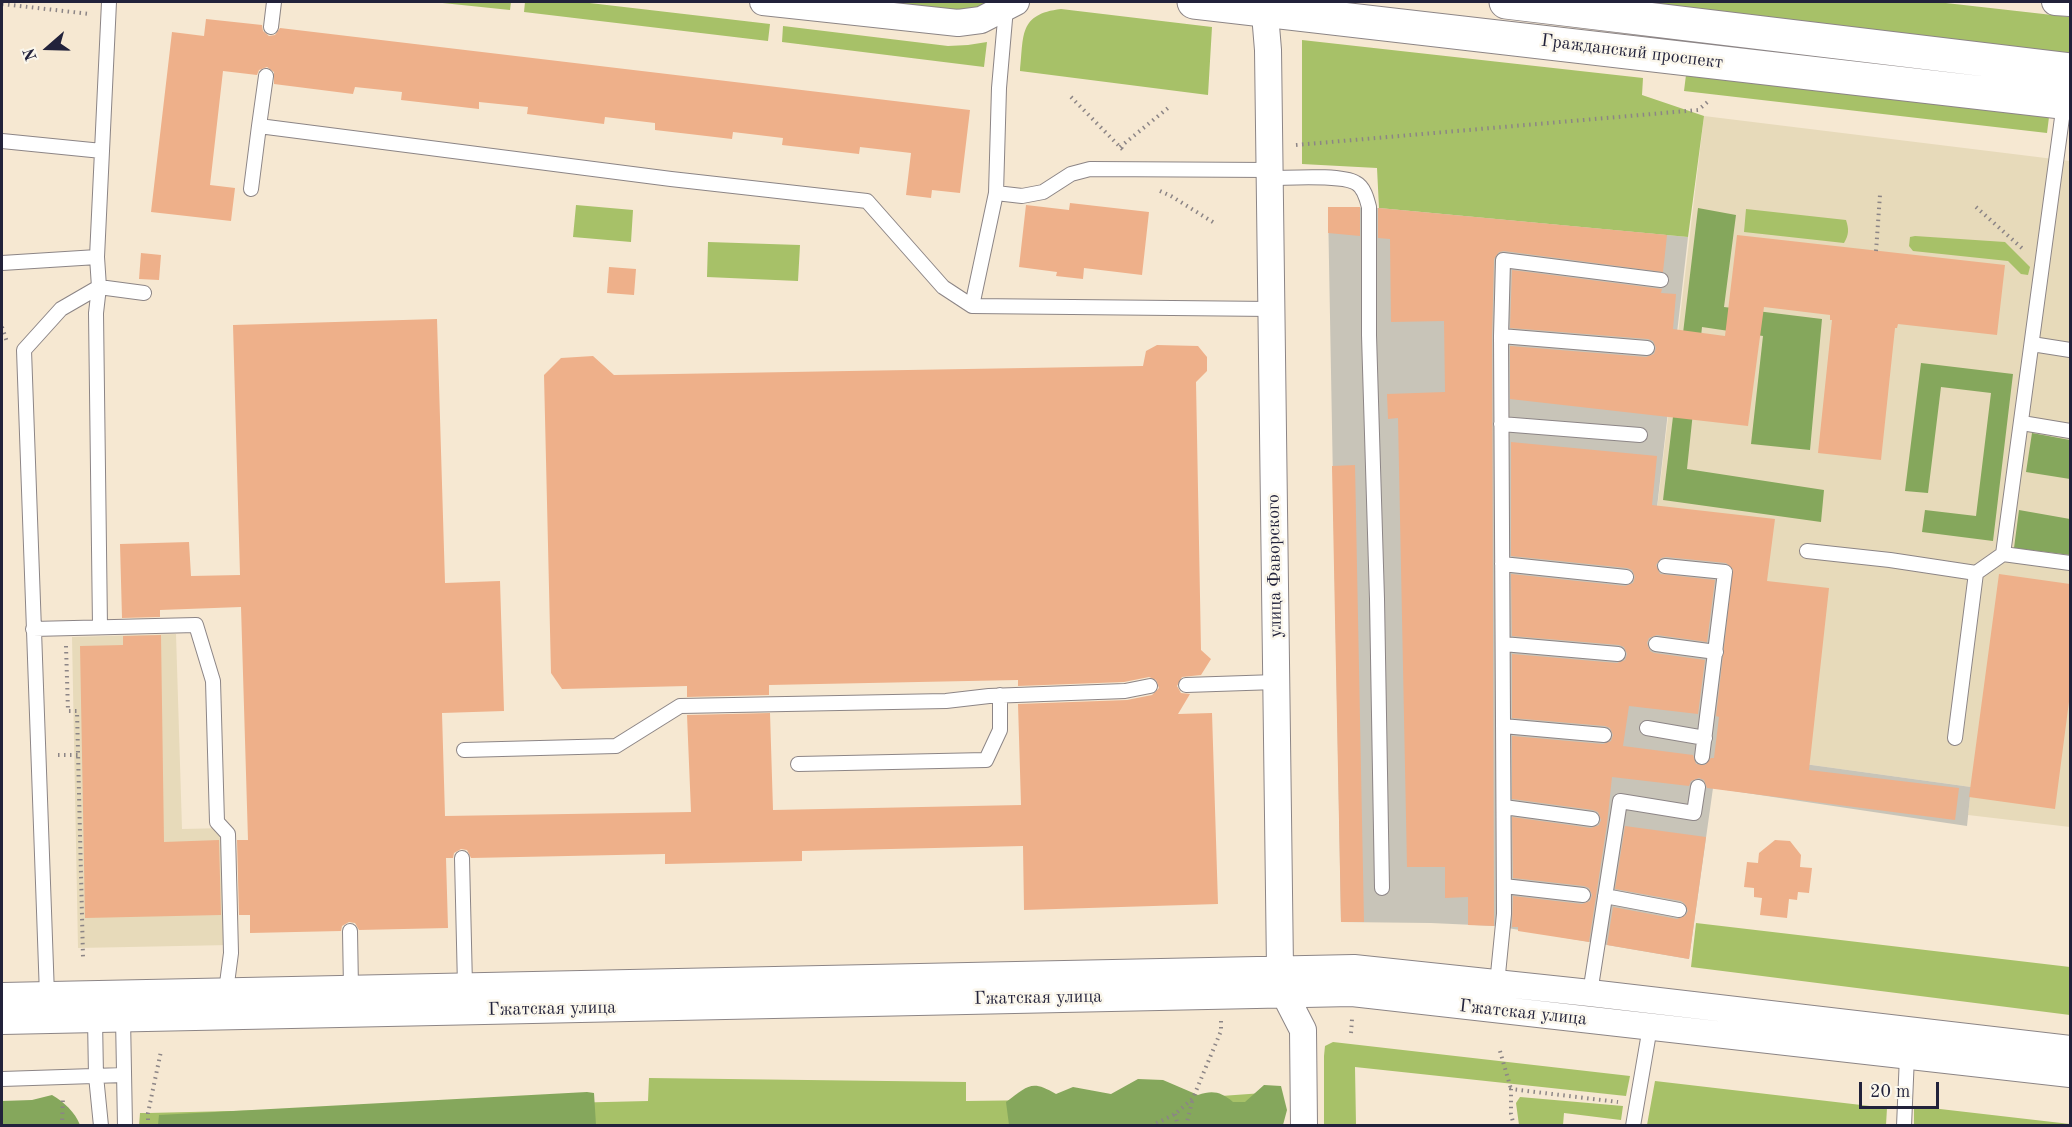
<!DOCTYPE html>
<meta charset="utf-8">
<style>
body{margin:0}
#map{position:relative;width:2072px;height:1127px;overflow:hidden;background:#f6e8d2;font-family:"Old Standard TT",serif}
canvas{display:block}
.frame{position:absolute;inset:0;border:3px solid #22223b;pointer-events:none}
.north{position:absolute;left:18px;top:18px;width:60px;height:60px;-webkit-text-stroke:4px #fbf7ec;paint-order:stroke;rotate:250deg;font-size:16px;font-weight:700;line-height:24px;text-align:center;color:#22223b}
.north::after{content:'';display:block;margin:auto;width:21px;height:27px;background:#22223b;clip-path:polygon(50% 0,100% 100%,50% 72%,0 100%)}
.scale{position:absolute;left:1859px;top:1082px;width:80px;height:27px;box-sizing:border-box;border:3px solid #22223b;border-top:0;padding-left:8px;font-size:18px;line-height:21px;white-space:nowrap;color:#22223b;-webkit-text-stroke:4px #fbf7ec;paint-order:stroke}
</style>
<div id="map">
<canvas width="2072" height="1127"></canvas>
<div class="frame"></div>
<div class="north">N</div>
<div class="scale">20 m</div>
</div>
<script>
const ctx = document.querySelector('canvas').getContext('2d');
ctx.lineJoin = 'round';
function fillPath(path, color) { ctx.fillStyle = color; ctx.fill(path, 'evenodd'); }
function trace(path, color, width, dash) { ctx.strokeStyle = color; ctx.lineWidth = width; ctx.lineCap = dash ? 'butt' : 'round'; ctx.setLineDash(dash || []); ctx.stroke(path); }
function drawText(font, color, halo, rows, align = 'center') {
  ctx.font = font + ' "Old Standard TT",serif'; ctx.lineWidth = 5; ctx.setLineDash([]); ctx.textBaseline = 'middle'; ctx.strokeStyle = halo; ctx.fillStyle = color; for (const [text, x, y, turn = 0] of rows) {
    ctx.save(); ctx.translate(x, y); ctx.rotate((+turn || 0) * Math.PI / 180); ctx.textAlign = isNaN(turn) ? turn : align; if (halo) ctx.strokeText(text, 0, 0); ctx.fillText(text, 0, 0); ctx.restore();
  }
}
const built = new Path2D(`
 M 1704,116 L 2070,161 L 2070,827 L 1968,815 L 1971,787 L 1732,754 L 1652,552 Z
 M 176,634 L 182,829 L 226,828 L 230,945 L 78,948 L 72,637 Z`);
const industrial = new Path2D(`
 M 1328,207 L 1379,208 L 1688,237 L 1652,551 L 1759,564 L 1732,754 L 1971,787 L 1967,826 L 1713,788 L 1689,959 L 1496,926 L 1431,923 L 1341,922 Z`);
const green = new Path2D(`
 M 433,2 L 511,2 L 510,10 Z
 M 525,2 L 581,2 L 770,24 L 768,41 L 524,12 Z
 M 877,2 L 988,2 C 970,21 902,4 877,2 Z
 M 1608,2 L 1937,2 L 2070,17 L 2070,57 Z
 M 1061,9 L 1212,27 L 1208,95 L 1020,71 C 1024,36 1018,14 1061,9 Z
 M 783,26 L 948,46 L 968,45 L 987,42 L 984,67 L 782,42 Z
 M 1302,40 L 1643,78 L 1642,95 L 1704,116 L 1688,237 L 1379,208 L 1377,168 L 1302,164 Z
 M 1686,75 L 2049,117 L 2047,133 L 1684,91 Z
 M 576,205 L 633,210 L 631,242 L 573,237 Z
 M 1746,209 L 1846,220 C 1849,229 1849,235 1844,243 L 1744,232 Z
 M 1915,236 L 2005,242 L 2030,267 L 2028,275 L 2021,274 L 2008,261 L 1913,251 L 1909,246 L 1910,237 Z
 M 708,242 L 800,245 L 798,281 L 707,277 Z
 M 1696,923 L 2070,967 L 2070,1015 L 1691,967 Z
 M 1333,1042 L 1630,1076 L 1626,1096 L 1355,1067 L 1356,1125 L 1324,1125 L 1324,1056 L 1325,1046 Z
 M 649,1078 L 966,1082 L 966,1101 L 1193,1098 L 1263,1093 L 1263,1126 L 139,1126 L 140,1113 L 148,1113 L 648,1101 Z
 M 1655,1081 L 1887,1108 L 1886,1125 L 1647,1125 Z
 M 1520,1097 L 1623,1106 L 1621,1120 L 1564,1113 L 1563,1125 L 1519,1125 L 1516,1103 Z
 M 1914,1106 L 2070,1124 L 2070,1125 L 1914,1125 Z`);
const forest = new Path2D(`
 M 1698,208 L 1736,215 L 1724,307 L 1822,319 L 1810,450 L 1751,444 L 1763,336 L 1702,327 L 1687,469 L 1824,490 L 1821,522 L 1663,500 Z
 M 1921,363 L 2013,374 L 1993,541 L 1922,532 L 1925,510 L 1976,516 L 1991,393 L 1941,387 L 1928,493 L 1905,491 Z
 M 2032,433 L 2070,440 L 2070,479 L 2026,472 Z
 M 2019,510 L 2070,519 L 2070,555 L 2014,548 Z
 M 1138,1079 L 1163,1080 L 1198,1095 C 1213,1090 1221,1092 1233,1102 L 1245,1102 L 1264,1085 L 1281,1086 L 1287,1110 L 1283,1125 L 1009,1125 L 1006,1102 C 1028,1086 1031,1079 1056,1094 L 1073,1087 L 1111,1094 Z
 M 587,1092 L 594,1093 L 596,1125 L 158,1125 L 159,1115 Z
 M 52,1095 C 64,1102 75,1112 80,1125 L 2,1125 L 2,1101 L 32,1100 Z`);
const building = new Path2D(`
 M 206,19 L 262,25 L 263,31 L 269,36 L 275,35 L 280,28 L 970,110 L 960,193 L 932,190 L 931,198 L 906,195 L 911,153 L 860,147 L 859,154 L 782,145 L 783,138 L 733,132 L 732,139 L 655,130 L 655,123 L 605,117 L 604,124 L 527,114 L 528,107 L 479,102 L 479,109 L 401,100 L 402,92 L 355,87 L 353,94 L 274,84 L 274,72 L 267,67 L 259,70 L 257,75 L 223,71 L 210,185 L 235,188 L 231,221 L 151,212 L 172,32 L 204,36 Z
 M 1070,203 L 1149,212 L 1142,275 L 1084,268 L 1083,279 L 1056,276 L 1057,272 L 1019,267 L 1026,205 L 1069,210 Z
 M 1328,207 L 1360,207 L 1360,236 L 1328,233 Z
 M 1378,208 L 1667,235 L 1663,272 L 1504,251 L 1499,252 L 1494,259 L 1492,336 L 1494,926 L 1468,925 L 1468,897 L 1445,898 L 1445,867 L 1407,867 L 1398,418 L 1388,419 L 1387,394 L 1445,392 L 1444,321 L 1391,322 L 1390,239 L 1378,238 Z
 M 1737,235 L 2005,265 L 1997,335 L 1898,324 L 1897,328 L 1895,328 L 1881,460 L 1818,453 L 1832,320 L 1830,320 L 1830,315 L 1764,307 L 1748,426 L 1510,399 L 1510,346 L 1646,357 L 1654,354 L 1656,348 L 1653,341 L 1648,339 L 1510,328 L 1512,270 L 1662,289 L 1661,293 L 1676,294 L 1673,329 L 1725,336 Z
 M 141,253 L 161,255 L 159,280 L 139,279 Z
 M 609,267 L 636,269 L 634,295 L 607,293 Z
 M 437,319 L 445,583 L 500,581 L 504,711 L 442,713 L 445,816 L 691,812 L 687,715 L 770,713 L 773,810 L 1021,805 L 1018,704 L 1127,700 L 1152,695 L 1159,688 L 1156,680 L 1149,677 L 1124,682 L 1018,686 L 1018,680 L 769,685 L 769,695 L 687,697 L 687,686 L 562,689 L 551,673 L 544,375 L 561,358 L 593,356 L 614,375 L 1143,366 L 1146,351 L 1157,345 L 1198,346 L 1207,357 L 1207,371 L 1196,382 L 1201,650 L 1211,659 L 1201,675 L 1182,677 L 1177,686 L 1181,693 L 1190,694 L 1178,714 L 1212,713 L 1218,904 L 1024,910 L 1023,846 L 802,851 L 802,861 L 665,864 L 665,854 L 471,858 L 467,850 L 461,849 L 454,853 L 453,858 L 446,858 L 448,928 L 359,930 L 355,923 L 349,922 L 342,926 L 341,931 L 250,933 L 250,915 L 239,915 L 237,840 L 248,840 L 241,607 L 160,610 L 160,617 L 122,618 L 120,544 L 189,542 L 191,576 L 240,575 L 233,325 Z
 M 1511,442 L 1657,456 L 1652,505 L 1775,519 L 1767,581 L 1829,588 L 1809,770 L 1959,788 L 1955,820 L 1707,788 L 1704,780 L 1699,778 L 1691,781 L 1689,786 L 1612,777 L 1607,824 L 1589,942 L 1518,931 L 1518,927 L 1512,927 L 1513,896 L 1582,904 L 1590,901 L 1592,895 L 1589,888 L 1584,886 L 1513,878 L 1512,817 L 1591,828 L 1599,825 L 1601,820 L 1598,812 L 1593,810 L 1512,799 L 1512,736 L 1603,744 L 1611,741 L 1613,735 L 1610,728 L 1605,726 L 1512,718 L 1512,654 L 1617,663 L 1625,660 L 1627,654 L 1624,647 L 1619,645 L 1512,636 L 1511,574 L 1625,586 L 1633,583 L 1635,577 L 1632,570 L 1627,568 L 1511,556 ZM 1666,557 L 1726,563 L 1733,569 L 1716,716 L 1719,717 L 1714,758 L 1711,758 L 1705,765 L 1696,764 L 1693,755 L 1623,746 L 1629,706 L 1698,714 L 1705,660 L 1654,653 L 1650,651 L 1647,643 L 1649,638 L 1657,635 L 1707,642 L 1715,580 L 1660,574 L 1656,565 L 1661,558 Z
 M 1355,465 L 1364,922 L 1341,922 L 1332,466 Z
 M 1999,574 L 2070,584 L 2070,694 L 2055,809 L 1969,797 Z
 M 161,635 L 164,842 L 219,840 L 221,915 L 85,918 L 80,646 L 123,645 L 123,636 Z
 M 1625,826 L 1706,837 L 1689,959 L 1607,945 L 1613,907 L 1677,919 L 1685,916 L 1688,911 L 1685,904 L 1681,901 L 1615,889 Z
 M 1775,840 L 1790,841 L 1801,855 L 1800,867 L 1812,868 L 1809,893 L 1798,892 L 1797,900 L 1789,899 L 1787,918 L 1760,915 L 1762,898 L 1754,897 L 1754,888 L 1744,887 L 1747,862 L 1758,863 L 1759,853 Z`);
const path = new Path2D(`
 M 2,4 L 90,14
 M 1071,97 L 1123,150
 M 1296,145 L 1698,110 L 1710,100
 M 1120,147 L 1168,108
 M 1160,191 L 1171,196 L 1216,224
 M 1976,207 L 2024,250
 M 1876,251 L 1880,195
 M 2,327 L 7,342
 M 66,646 L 68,711 L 77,711 L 83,957
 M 58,755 L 79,755
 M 1351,1033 L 1352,1019
 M 1500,1051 L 1511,1089
 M 1175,1114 L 1178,1126
 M 62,1126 L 63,1096
 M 148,1126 L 148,1113 L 161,1051
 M 1151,1126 L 1175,1114 L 1193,1098 L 1221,1031 L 1221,1019
 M 1186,1126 L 1193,1098
 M 1514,1126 L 1511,1114 L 1511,1089 L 1618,1102`);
const lane = new Path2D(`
 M 1006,8 L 999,88 L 996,193 L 972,306 L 1272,309
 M 271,27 L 274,2
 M 259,126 L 266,76
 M 2,141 L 102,151 L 109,2
 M 1270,178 C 1289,178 1341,174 1356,183 C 1364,187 1367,199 1369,207 L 1369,335 L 1377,599 L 1382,888
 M 251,189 L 259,126 L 671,179 L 867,201 L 943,287 L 972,306
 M 996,193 L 1022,196 L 1043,192 L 1071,174 L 1090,169 L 1270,170
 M 2,263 L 97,257
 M 1501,336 L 1647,348
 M 2032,344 L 2070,350
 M 2022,423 L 2070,431
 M 1501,424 L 1640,435
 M 1807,551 L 1890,560 L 1976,573 L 2003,554 L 2070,563
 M 2003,554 L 2064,103
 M 1502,564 L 1626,577
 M 1665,566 L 1725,572 L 1702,757
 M 100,627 L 96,313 L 99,287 L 97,257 L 102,151
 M 33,629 L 196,625 L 213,681 L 217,822 L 228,834 L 231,953 L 226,991
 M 1503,644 L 1618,654
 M 1656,644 L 1716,652
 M 1186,685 L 1276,682
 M 1503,726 L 1604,735
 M 1647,728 L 1705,738
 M 1955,738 L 1976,573
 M 464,750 L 616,746 L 680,706 L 946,701 L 989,696 L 1125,691 L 1150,686
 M 798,764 L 986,760 L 1000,730 L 1000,695
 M 1504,807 L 1592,819
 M 462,858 L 465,986
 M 1504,886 L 1583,895
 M 1605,896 L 1679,910
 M 350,931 L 351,988
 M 1497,984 L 1504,914 L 1501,336 L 1503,260 L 1661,280
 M 1590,993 L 1620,801 L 1694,813 L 1698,787
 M 47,995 L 24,350 L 61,309 L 99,287 L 144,293
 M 123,1018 L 125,1126
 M 95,1019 L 96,1076 L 101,1126
 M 2,1079 L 124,1075
 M 1633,1126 L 1650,1027
 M 1904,1126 L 1907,1056`);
const street = new Path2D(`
 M 763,2 L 958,23 L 981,20 L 1016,2
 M 1264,2 L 1268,50 L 1280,968 L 1284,993 L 1303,1030 L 1304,1126
 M 2055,2 L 2070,3
 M 2,996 L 1354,968 L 1590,993 L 2070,1049
 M 2,1021 L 1352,993 L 2070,1074`);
const secondary = new Path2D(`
 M 1194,2 L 2070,103
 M 1506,2 L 2070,70`);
const streetNames = [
 ["Гражданский проспект",1632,52,7],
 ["улица Фаворского",1275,566,-91],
 ["Гжатская улица",1038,998,-1],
 ["Гжатская улица",552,1009,-1],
 ["Гжатская улица",1523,1013,6]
];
fillPath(built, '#e7daba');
fillPath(industrial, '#c8c4b8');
fillPath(green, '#a7c168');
fillPath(forest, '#85a75c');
fillPath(building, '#eeb08a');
trace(lane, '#8c8586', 16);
trace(street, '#8c8586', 28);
trace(secondary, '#8c8586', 35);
trace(path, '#8c8586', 4, [1.5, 4.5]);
trace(lane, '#fff', 14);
trace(street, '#fff', 26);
trace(secondary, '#fff', 33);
drawText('18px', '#22223b', '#fbf7ec', streetNames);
</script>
